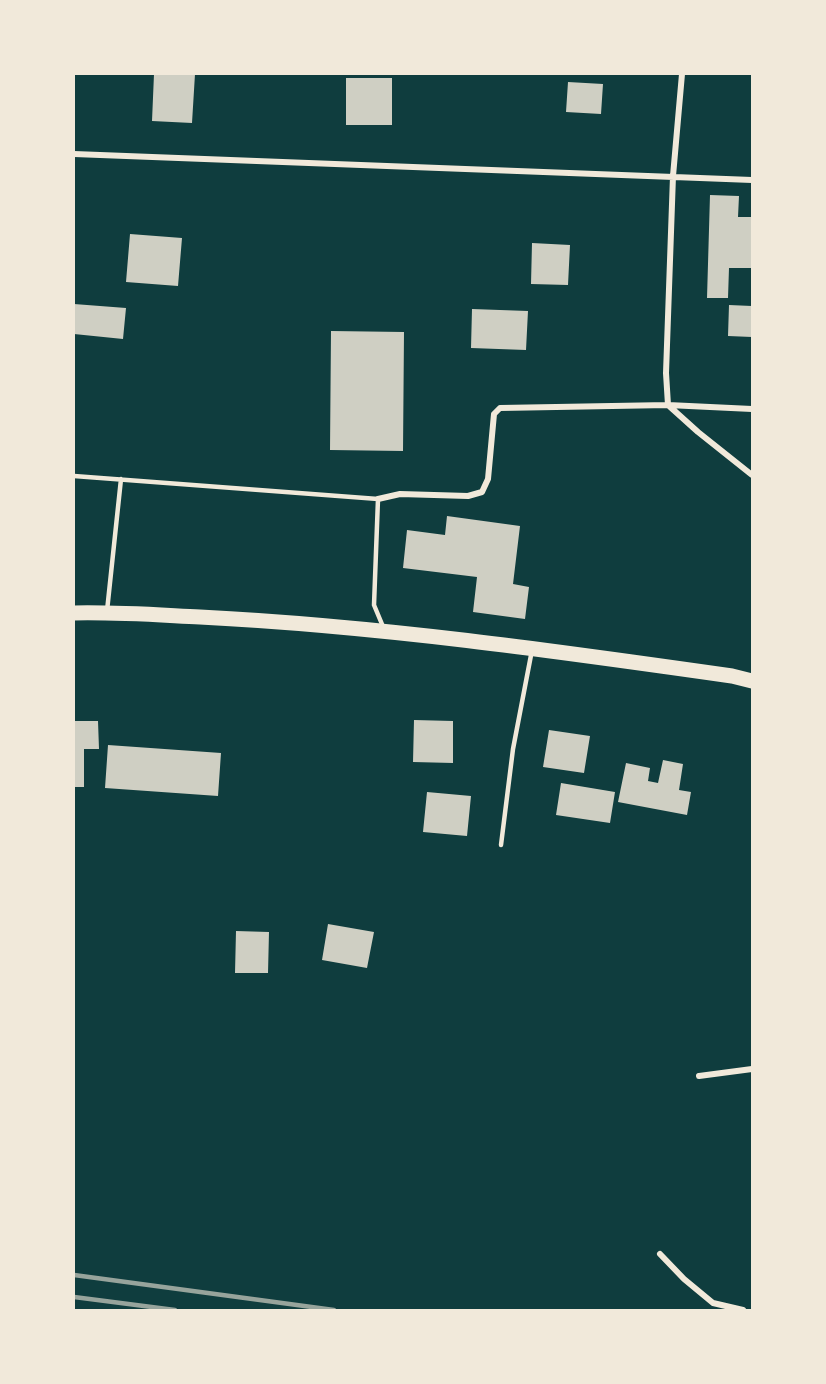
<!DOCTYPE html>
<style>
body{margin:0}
#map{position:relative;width:826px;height:1384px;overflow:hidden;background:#0f3d3e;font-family:"Alegreya Sans",sans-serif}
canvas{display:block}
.frame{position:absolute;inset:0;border:75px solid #f1e9da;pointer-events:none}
</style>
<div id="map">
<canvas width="826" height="1384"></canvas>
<div class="frame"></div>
</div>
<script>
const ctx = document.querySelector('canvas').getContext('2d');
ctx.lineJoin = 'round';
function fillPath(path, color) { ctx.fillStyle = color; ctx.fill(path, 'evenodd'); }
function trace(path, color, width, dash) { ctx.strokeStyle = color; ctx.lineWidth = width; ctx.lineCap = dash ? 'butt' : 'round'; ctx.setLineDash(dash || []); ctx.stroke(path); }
const building = new Path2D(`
 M 154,74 L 195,74 L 192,123 L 152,121 Z
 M 346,78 L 392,78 L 392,125 L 346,125 Z
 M 568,82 L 603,84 L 601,114 L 566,112 Z
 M 710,195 L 739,196 L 738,217 L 752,217 L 752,268 L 729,268 L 728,298 L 707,298 Z
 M 130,234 L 182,238 L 178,286 L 126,282 Z
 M 532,243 L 570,245 L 568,285 L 531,284 Z
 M 74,304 L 126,308 L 123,339 L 74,334 Z
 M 729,305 L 752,306 L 752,337 L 728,336 Z
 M 472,309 L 528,311 L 526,350 L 471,348 Z
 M 331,331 L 404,332 L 403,451 L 330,450 Z
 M 447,516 L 520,526 L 513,584 L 529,587 L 525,619 L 473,612 L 477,577 L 403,568 L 407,530 L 445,535 Z
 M 414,720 L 453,721 L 453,763 L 413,762 Z
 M 74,721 L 98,721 L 99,749 L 84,749 L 84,787 L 74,787 Z
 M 549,730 L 590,736 L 584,773 L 543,767 Z
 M 108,745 L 221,753 L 218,796 L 105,788 Z
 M 663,760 L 683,764 L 679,790 L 691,792 L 687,815 L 618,802 L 626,763 L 650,768 L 648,781 L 658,783 Z
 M 561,783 L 615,792 L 610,823 L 556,815 Z
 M 427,792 L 471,796 L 467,836 L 423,832 Z
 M 328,924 L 374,932 L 367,968 L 322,960 Z
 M 236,931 L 269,932 L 268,973 L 235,973 Z`);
const service = new Path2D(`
 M 74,476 L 378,499 L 374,605 L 384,629
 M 107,611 L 121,479
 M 501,845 L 513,749 L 532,650`);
const minor = new Path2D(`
 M 682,74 L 673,176 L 666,373 L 668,405 L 698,432 L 752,475
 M 74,154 L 752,180
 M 378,499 L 400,494 L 468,496 L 482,492 L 488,479 L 494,414 L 500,408 L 668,405 L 752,409
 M 699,1076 L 752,1069
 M 660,1254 L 684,1279 L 713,1303 L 743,1310`);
const primary = new Path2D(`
 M 74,613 C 116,612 158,615 200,617 C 379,626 556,651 732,676 L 752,681`);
const rail = new Path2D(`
 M 74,1275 L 334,1310
 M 74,1297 L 175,1310`);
fillPath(building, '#cfcfc3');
trace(service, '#f1e9da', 4.5);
trace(minor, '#f1e9da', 6);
trace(primary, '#f1e9da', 15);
trace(rail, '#97a49c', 4.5);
</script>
